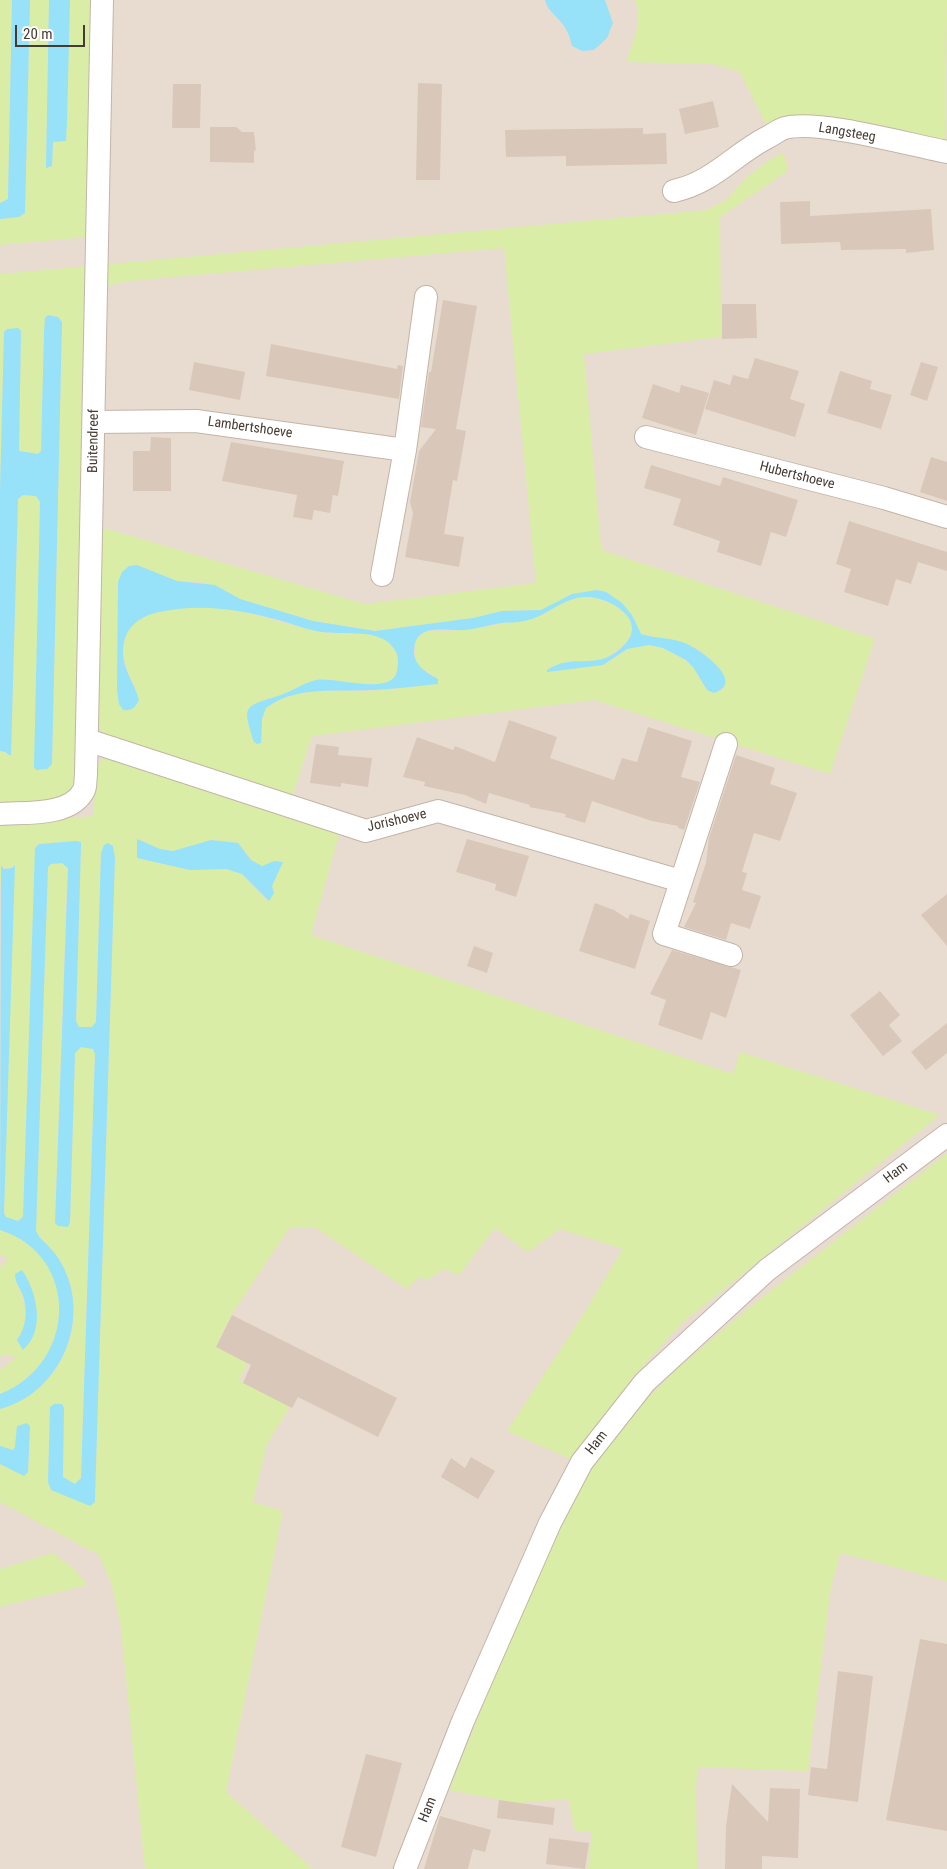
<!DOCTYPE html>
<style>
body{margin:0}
#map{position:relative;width:947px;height:1869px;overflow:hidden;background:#f4ebe3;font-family:"Roboto Condensed",sans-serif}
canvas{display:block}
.scale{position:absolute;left:15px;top:25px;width:70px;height:22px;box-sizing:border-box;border:2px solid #463b32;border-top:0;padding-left:6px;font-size:15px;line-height:18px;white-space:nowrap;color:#463b32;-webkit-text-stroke:4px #fff;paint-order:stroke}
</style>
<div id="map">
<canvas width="947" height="1869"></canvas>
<div class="scale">20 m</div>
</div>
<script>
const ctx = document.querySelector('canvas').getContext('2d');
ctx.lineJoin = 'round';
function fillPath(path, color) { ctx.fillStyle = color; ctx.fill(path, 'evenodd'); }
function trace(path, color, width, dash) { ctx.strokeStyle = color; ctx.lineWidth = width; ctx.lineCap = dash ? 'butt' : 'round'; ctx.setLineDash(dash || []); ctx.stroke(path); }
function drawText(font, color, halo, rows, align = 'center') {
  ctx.font = font + ' "Roboto Condensed",sans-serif'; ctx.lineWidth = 4; ctx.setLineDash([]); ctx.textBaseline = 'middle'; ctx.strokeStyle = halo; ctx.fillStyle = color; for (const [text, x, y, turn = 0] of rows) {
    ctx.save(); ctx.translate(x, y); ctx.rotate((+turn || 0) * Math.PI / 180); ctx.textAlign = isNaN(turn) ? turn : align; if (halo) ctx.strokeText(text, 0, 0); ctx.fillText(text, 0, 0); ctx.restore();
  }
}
const residential = new Path2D(`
 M 0,0 L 947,0 L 947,1869 L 0,1869 Z`);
const green = new Path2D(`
 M 0,0 L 12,0 L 8,199 L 0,203 Z
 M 30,0 L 49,0 L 46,168 L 52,166 L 53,142 L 66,141 L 70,0 L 92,0 L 87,237 L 0,245 L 0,219 L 19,217 L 25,213 Z
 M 635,0 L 947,0 L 945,141 L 784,119 L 766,125 L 740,72 L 713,64 L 626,62 C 633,42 643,21 635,0 Z
 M 783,153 L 789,170 L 720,217 L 721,337 L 584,354 L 601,547 L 604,551 L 875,639 L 830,774 L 594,700 L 312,736 L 292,797 L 110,739 L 96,726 L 100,527 L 365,604 L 536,583 L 504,248 L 129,281 L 106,286 L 74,785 C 64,807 21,802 0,804 L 0,751 L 11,755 L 18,499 L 23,495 L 36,496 L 40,502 L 52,764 L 62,322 L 61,319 L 46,316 L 45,318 L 41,452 L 38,454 L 19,451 L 21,331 L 4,332 L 0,490 L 0,274 L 707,210 L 726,200 L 747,177 L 769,160 ZM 147,569 L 177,581 L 203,582 L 223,589 L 240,599 L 313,621 L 375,631 L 473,618 L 502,611 L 541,610 L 597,590 C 623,595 628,614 641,634 L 687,644 L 699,650 L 710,659 L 721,691 L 714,693 C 700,687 699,668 685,660 C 669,650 645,639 627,649 C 621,652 618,658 611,659 C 592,664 571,668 551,672 L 550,667 L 571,661 L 596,662 L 605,659 L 626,643 L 631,635 L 632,628 L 629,617 L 618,606 L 589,596 L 571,599 L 515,622 L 464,630 L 426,632 L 419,636 L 415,643 L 415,661 L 421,668 L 438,679 C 413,689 383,691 355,691 C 326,690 291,689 266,708 L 262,719 L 262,740 L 254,742 C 243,707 242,706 278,696 C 292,693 303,683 317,680 C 335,676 392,697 397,671 C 398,665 399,658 396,652 C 383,626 344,636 322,632 C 293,628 264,615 234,610 C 210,605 149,604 132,625 C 115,644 126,670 136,689 L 119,704 L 117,671 L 118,582 Z
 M 105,757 L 340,831 L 311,935 L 733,1074 L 740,1052 L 940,1115 L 682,1323 L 634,1376 L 588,1436 L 573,1460 L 507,1431 L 576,1326 L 623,1249 L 560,1229 L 528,1252 L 495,1228 L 459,1275 L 444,1269 L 427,1280 L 419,1277 L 407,1289 L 316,1228 L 290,1227 L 232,1314 L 218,1342 L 250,1358 L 239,1380 L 291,1405 L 267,1444 L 253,1502 L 283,1511 L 226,1792 L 313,1869 L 145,1869 L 121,1628 L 112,1585 L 99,1555 L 0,1502 L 0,1464 L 24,1476 L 28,1472 L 30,1426 L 17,1428 L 15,1447 L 12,1450 L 0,1446 L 0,1409 C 55,1395 88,1331 68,1278 C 64,1267 58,1256 50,1248 C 45,1242 39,1238 36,1230 L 48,867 L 50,864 L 62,863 L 68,868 L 67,883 L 55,1223 L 70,1225 L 75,1053 L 81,1047 L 93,1049 L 95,1054 L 81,1478 L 75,1484 L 63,1477 L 50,1407 L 48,1482 L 51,1490 L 57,1492 L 95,1500 L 115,858 L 101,853 L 96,1022 L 92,1027 L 79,1027 L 76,1021 L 81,844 L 76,841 L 37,844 L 23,1217 L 16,1221 L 6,1217 L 4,1213 L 14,866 L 9,869 L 2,867 L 0,890 L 0,824 L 94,816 L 95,766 ZM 138,839 L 160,849 L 173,851 L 211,840 L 238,843 L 251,860 L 262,866 L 274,861 L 283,862 L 272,886 L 274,893 L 266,900 L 242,874 L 226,869 L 190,870 L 138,858 Z
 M 947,1153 L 947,1581 L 841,1553 L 831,1586 L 808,1771 L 698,1767 L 696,1785 L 697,1869 L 588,1869 L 592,1832 L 575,1831 L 568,1799 L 516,1803 L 449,1790 L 537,1570 L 587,1475 L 625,1423 L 671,1374 L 745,1311 Z
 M 0,1230 C 81,1256 77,1364 0,1394 L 0,1370 L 16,1358 L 5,1354 L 0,1357 L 0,1267 L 9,1259 L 0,1254 ZM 22,1271 C 33,1287 38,1303 36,1323 L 17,1340 C 31,1321 25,1298 15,1280 Z
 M 53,1553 L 74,1569 L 87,1585 L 0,1607 L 0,1569 Z`);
const water = new Path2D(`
 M 12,0 L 30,0 L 25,213 L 19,217 L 0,219 L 0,203 L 8,199 Z
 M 49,0 L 70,0 L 67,122 L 66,141 L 53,142 L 52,166 L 46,168 Z
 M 545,0 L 605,0 L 613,23 L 607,38 L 594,50 L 582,51 L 572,46 C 570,36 566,27 559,20 C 553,12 548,11 545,0 Z
 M 48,315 L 58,317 L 62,322 L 52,764 L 47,769 L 36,770 L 34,767 L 40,502 L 36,496 L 23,495 L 18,499 L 11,756 L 5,752 L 0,751 L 0,490 L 4,332 L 7,329 L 18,328 L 21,331 L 19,451 L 38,454 L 41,451 L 44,332 L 45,318 Z
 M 137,565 L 177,581 L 215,585 L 240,599 L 313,621 L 375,631 L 473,618 L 502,611 L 541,610 L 572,594 L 597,590 L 606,592 L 622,603 L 632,615 L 641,634 C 656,639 672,637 687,644 C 701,650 747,683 714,693 L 707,690 L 693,667 L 686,660 L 663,648 L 649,645 L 627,649 L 603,665 L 547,672 L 547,670 C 575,651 599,674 626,643 C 647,619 609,597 587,597 C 564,596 547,617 524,621 C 517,623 509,622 502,623 C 489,625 477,629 464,630 C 451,631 430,626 420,635 C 415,639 414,647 414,653 C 415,666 427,673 438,679 L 438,684 C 416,686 394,689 372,690 C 337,692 296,685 266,708 L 262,719 L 261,743 L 257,744 L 254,742 C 243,706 242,707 278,696 C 291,692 303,683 316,680 C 335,676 392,697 397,671 C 398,665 399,658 396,652 C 383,626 344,636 322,632 C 307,630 293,624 279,620 C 238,609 200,603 159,612 C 137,617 123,629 123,653 C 123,670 135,684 139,700 C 135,708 132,711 123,710 L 119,704 L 117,690 L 118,582 L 122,572 L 129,566 Z
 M 137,839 L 160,849 L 173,851 L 211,840 L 238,843 L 251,860 L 262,866 L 274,861 L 283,862 L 272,886 L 274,893 L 269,901 L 242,874 L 226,869 L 190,870 L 137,858 Z
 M 76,841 L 81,842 L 81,845 L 76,1021 L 79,1027 L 92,1027 L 96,1022 L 101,853 L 104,845 L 108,843 L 113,846 L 115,858 L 95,1496 L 95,1502 L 90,1506 L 51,1490 L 48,1482 L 50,1407 L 54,1404 L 62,1404 L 64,1408 L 63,1477 L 75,1484 L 81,1478 L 95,1054 L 93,1049 L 81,1047 L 75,1053 L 70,1222 L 68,1227 L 58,1226 L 55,1223 L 68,868 L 62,863 L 51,864 L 48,867 L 36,1230 C 38,1238 45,1242 50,1248 C 58,1256 64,1267 68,1278 C 87,1331 55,1395 0,1409 L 0,1394 C 77,1364 81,1256 0,1230 L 1,865 L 4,869 L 12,868 L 15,865 L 4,1213 L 6,1217 L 18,1221 L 23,1217 L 35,848 L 39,844 Z
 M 22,1270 C 37,1292 46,1330 23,1350 L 17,1340 C 27,1327 28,1307 22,1293 C 19,1286 15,1282 15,1274 Z
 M 27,1423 L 30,1426 L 28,1472 L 24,1476 L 0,1464 L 0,1446 L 13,1450 L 15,1447 L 17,1426 Z`);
const building = new Path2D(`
 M 418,83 L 442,84 L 440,180 L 416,180 Z
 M 173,84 L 201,84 L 200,128 L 172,128 Z
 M 713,101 L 719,127 L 685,134 L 679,109 Z
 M 210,127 L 236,127 L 242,132 L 254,132 L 256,151 L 254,150 L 254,163 L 210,162 Z
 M 643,128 L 643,134 L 666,133 L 667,164 L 566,166 L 566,156 L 506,157 L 505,130 Z
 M 810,201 L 810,216 L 931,209 L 934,250 L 906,253 L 906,249 L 841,250 L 840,242 L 781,244 L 780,202 Z
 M 443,300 L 477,306 L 456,429 L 466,431 L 457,481 L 453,480 L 444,534 L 464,537 L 459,567 L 405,557 L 413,513 L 410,502 L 419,451 L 436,429 L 421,427 L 429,372 L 431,372 Z
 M 722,304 L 756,304 L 757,338 L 722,339 Z
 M 271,344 L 397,369 L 398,365 L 403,366 L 399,399 L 266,376 Z
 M 755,358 L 799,371 L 790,399 L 805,404 L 795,437 L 705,409 L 714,380 L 730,385 L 733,375 L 748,379 Z
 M 194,362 L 245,372 L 240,400 L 189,390 Z
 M 921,362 L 938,367 L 927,401 L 910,395 Z
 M 840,371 L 872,381 L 870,389 L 892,395 L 881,429 L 827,413 Z
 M 653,384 L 679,393 L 681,385 L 709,393 L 696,435 L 642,418 Z
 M 151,437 L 171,438 L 171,491 L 133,491 L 133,451 L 150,451 Z
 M 231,442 L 344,461 L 338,496 L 333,495 L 330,513 L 314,510 L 312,520 L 293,517 L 297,495 L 222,481 Z
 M 931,457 L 947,462 L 947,501 L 920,492 Z
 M 651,465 L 720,486 L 723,477 L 798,500 L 786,537 L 771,532 L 761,566 L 717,552 L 720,541 L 673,525 L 681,499 L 644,488 Z
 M 849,521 L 947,552 L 947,571 L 918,562 L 911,584 L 896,579 L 888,606 L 844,592 L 851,569 L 836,564 Z
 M 509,720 L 557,737 L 550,758 L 614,780 L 622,758 L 637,762 L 648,727 L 692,741 L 681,777 L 700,782 L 684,830 L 678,828 L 678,826 L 652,821 L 592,801 L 585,823 L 565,817 L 566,814 L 529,807 L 530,805 L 489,793 L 486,804 L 465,795 L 424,786 L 425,782 L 403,777 L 417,737 L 453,750 L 455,746 L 495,762 Z
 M 316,744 L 339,747 L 338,755 L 372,758 L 368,787 L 341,783 L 341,787 L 310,783 Z
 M 736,755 L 775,768 L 770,784 L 797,793 L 780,841 L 754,833 L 742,872 L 747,873 L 742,890 L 761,896 L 750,929 L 731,923 L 726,940 L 684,927 L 696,903 L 693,902 L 706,863 L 709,838 Z
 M 467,839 L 529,856 L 516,897 L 495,890 L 496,884 L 456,872 Z
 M 947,894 L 947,946 L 921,915 Z
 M 595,903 L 614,910 L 628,919 L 630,914 L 650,921 L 635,969 L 579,951 Z
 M 474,946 L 493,953 L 487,973 L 467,966 Z
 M 672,950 L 741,970 L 726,1018 L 711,1012 L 702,1040 L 658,1025 L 666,1000 L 650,994 Z
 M 880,991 L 900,1015 L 889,1025 L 902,1041 L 883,1056 L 850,1015 Z
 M 947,1023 L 947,1053 L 926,1070 L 911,1052 Z
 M 232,1315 L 397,1398 L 378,1437 L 298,1397 L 292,1408 L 243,1383 L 251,1365 L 216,1347 Z
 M 471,1457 L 495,1471 L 478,1499 L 441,1477 L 451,1458 L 465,1468 Z
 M 920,1639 L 947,1644 L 947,1831 L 886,1820 Z
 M 838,1671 L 873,1676 L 858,1802 L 808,1795 L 811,1767 L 827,1769 Z
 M 366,1754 L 402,1763 L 376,1857 L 341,1847 Z
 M 732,1784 L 768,1822 L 770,1788 L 800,1789 L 798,1858 L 762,1856 L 762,1869 L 725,1869 L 726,1826 Z
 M 499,1800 L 555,1808 L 553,1825 L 497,1818 Z
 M 440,1816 L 491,1830 L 485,1852 L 473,1849 L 468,1869 L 424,1869 Z
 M 549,1838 L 589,1843 L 585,1869 L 546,1864 Z`);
const minor = new Path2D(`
 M 674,191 C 714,182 733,155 768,137 C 774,134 780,129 785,128 C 818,119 910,145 947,152
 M 94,422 L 196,421 L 405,450
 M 646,437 L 884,498 L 947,517
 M 382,575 L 405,450 L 426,297
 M 87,740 L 366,831 L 438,811 L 681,881
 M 726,744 L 664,934 L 731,955
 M 0,814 C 24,812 71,817 84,790 C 86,786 85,780 86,775 L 102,0
 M 405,1869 L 463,1721 L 550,1523 L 582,1462 L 645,1382 L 767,1270 L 947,1135`);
const streetNames = [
 ["Langsteeg",847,133,10],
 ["Lambertshoeve",250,428,8],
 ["Buitendreef",94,441,-89],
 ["Hubertshoeve",797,476,14],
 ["Jorishoeve",397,821,-13],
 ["Ham",896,1173,-37],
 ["Ham",597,1443,-52],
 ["Ham",428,1810,-68]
];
fillPath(residential, '#e8dcd0');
fillPath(green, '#daeda6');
fillPath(water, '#97e2f8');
fillPath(building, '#d9c7ba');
trace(minor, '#c3b4a7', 24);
trace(minor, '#fff', 22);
drawText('14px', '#463b32', '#fff', streetNames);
</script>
